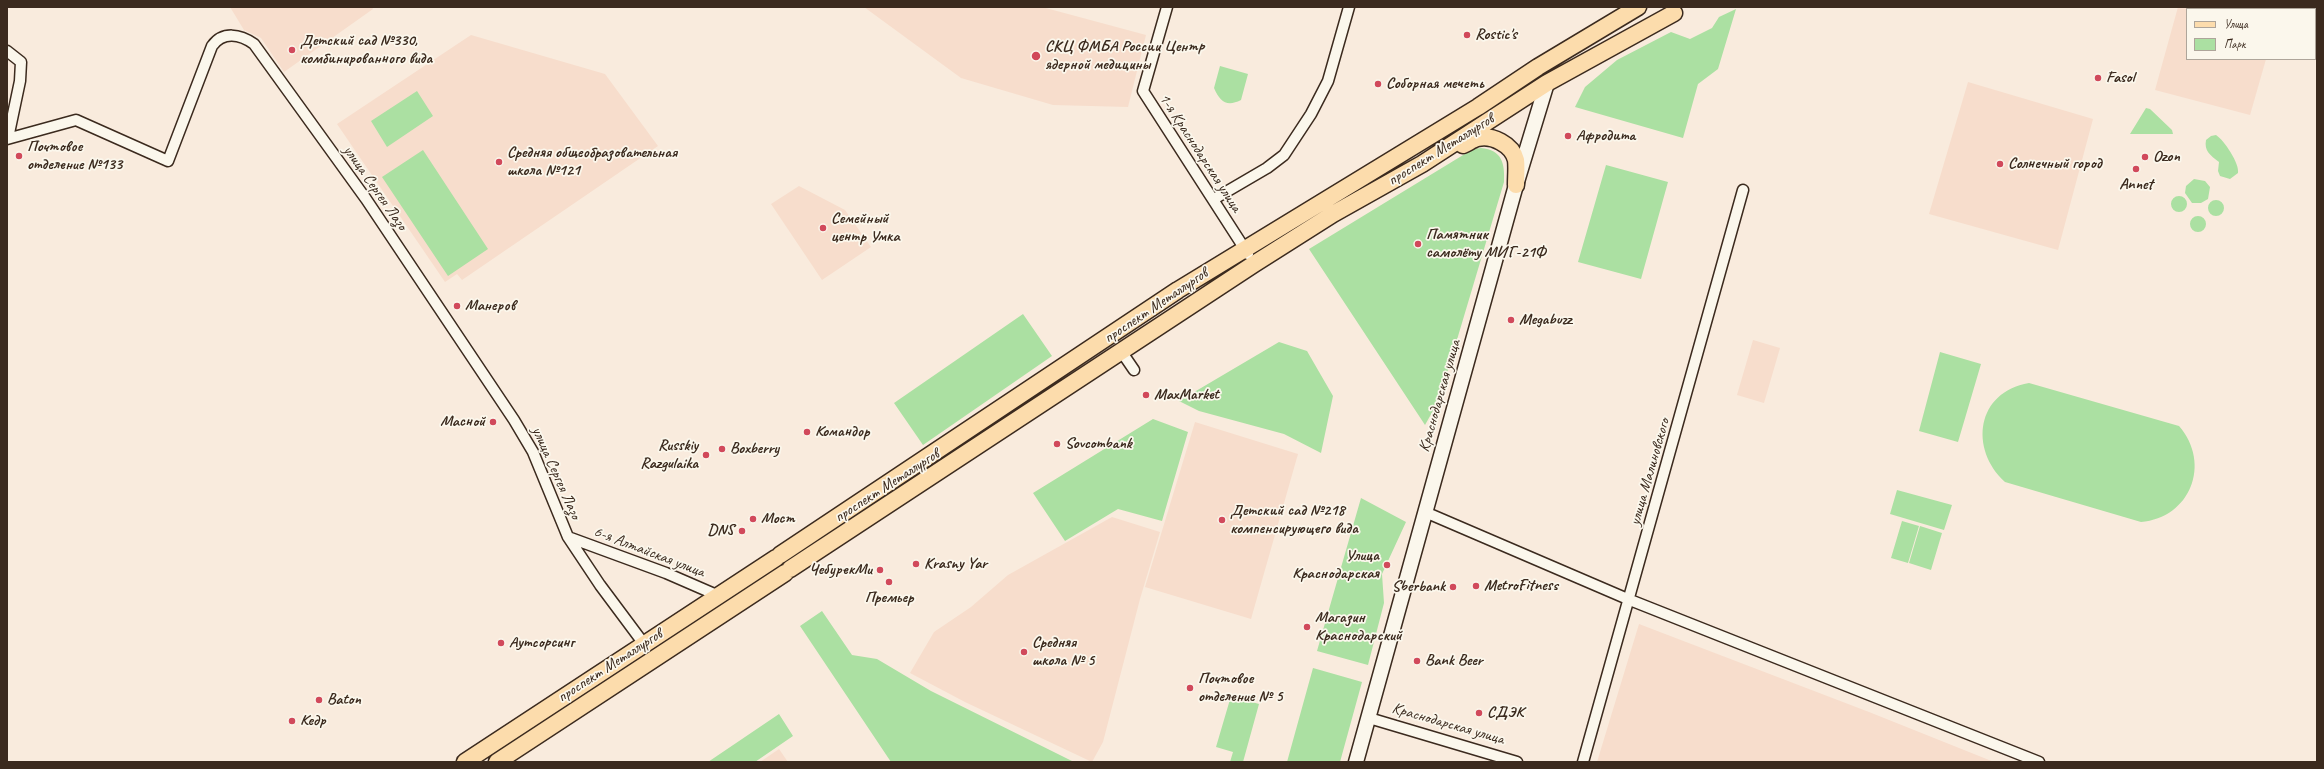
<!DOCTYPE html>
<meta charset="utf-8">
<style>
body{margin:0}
#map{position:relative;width:2324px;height:769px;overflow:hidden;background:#f9ebdd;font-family:Caveat,sans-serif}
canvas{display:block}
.frame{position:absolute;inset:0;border:8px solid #3b2a1e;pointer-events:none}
.legend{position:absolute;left:2186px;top:8px;width:130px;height:52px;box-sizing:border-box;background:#fbf7ec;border:1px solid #aea59a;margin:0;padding:5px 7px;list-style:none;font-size:12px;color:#3b2a1e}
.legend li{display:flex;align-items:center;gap:8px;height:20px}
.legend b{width:20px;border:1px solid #aea59a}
</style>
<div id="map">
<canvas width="2324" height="769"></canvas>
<div class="frame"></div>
<ul class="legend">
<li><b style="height:5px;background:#fcdcac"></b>Улица</li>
<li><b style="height:11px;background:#abe0a2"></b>Парк</li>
</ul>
</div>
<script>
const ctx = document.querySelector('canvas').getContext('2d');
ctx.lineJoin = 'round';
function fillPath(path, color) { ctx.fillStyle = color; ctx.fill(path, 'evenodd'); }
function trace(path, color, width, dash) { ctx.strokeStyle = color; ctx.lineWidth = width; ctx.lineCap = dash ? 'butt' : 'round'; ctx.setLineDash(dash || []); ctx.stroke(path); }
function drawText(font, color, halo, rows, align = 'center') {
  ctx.font = font + ' Caveat,sans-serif'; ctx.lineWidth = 3.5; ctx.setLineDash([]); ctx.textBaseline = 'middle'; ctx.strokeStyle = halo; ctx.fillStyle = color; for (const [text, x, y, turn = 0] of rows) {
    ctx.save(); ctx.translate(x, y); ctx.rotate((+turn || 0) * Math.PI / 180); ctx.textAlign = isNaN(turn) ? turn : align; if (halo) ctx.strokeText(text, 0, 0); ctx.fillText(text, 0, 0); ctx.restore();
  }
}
const built = new Path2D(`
 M 230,7 L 372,7 L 373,9 L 284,72 L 261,38 L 244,30 Z
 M 864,7 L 1042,7 L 1146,35 L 1128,107 L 1053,105 L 961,78 Z
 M 2178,7 L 2280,7 L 2280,9 L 2187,9 L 2187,59 L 2266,59 L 2250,115 L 2155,90 Z
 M 471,35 L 605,74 L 658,146 L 462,280 L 457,274 L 445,282 L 337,124 Z
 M 1968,82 L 2093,119 L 2058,250 L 1929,214 Z
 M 799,186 L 845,210 L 871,247 L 822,280 L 771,204 Z
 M 1753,340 L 1780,348 L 1764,403 L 1737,395 Z
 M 1195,422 L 1298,454 L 1251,619 L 1145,587 Z
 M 1112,517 L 1160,532 L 1140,599 L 1103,742 L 1092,762 L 965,702 L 910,673 L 934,632 L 971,607 L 1008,575 Z
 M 1639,624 L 1869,712 L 1994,762 L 1597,762 Z
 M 779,749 L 788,762 L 760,762 Z`);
const green = new Path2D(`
 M 1736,9 L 1718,69 L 1698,84 L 1683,138 L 1575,107 L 1585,87 L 1617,60 L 1671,32 L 1690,39 L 1712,28 L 1719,17 Z
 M 1220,66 L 1248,74 L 1241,100 C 1227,107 1220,102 1214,88 Z
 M 417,91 L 433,116 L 387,147 L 371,121 Z
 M 2146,108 L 2150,109 L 2172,130 L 2173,134 L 2130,134 Z
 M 2216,135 C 2224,140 2240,164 2238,173 L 2230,179 L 2220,176 L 2218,171 L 2219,162 C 2210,155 2204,151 2206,140 L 2211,136 Z
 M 1481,148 C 1502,150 1505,163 1504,182 L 1439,400 L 1425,425 L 1309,249 L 1473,149 Z
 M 423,150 L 488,249 L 448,276 L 382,177 Z
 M 1606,165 L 1668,182 L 1641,279 L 1578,262 Z
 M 2194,179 L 2205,181 L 2210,187 L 2208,199 L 2201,203 L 2192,203 L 2185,193 L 2186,186 Z
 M2171 204a8 8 0 1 1 16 0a8 8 0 1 1-16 0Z
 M2208 208a8 8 0 1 1 16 0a8 8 0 1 1-16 0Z
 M2190 224a8 8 0 1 1 16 0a8 8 0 1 1-16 0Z
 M 1023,314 L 1052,356 L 923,445 L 894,403 Z
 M 1279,342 L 1307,351 L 1333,396 L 1321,453 L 1284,434 L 1199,411 L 1179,401 Z
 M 1940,352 L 1981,364 L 1958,442 L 1919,431 Z
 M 2029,383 L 2179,426 C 2212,464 2190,518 2141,522 L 2005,482 C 1969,449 1976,392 2029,383 Z
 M 1153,419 L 1188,432 L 1162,521 L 1118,509 L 1065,541 L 1033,493 Z
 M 1897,490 L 1952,505 L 1944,530 L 1890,514 Z
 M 1361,498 L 1406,522 L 1382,574 L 1384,603 L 1368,665 L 1317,651 Z
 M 1902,521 L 1919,526 L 1908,563 L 1891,558 Z
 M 1920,526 L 1942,533 L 1931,570 L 1909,563 Z
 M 822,611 L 852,655 L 877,659 L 931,691 L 1074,762 L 891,762 L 800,626 Z
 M 1313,668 L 1362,682 L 1340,762 L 1287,762 Z
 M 1231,696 L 1259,704 L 1243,762 L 1230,762 L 1233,752 L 1216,747 Z
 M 779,714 L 793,736 L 755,762 L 708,762 Z`);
const street = new Path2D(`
 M 1167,7 L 1143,91 L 1248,254
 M 7,51 L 21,62 L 20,81 L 8,138
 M 7,139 L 76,120 L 168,161 L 212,46 C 223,31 240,34 254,44 L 366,199 L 514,420 L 533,452 L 568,537 L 600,585 L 644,644
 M 1214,199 L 1267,168 L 1284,155 L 1311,114 L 1328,81 L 1349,7
 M 1121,351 L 1134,370
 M 1425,512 L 1630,600 L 2039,762
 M 568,537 L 666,573 L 719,596
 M 1369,718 L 1517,762
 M 1583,762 L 1743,190`);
const secondary = new Path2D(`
 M 1356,762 L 1516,185 L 1547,83`);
const primary = new Path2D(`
 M 1463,145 C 1468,143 1473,139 1478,138 C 1492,135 1512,144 1516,160 C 1517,167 1516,177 1516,185
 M 780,555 L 1178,290 L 1478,107 L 1538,67 L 1638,7
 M 790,569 L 1254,264 L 1333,214 L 1422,164 L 1547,83 L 1674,13
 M 465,762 L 776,558
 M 497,762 L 785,573`);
const markers = [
 [1467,35,4,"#d1495b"],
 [292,50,4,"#d1495b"],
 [1036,56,5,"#d1495b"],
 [2098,78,4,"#d1495b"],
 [1378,84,4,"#d1495b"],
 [1568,136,4,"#d1495b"],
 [19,156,4,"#d1495b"],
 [2145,157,4,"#d1495b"],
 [499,162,4,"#d1495b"],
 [2000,164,4,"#d1495b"],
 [2136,169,4,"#d1495b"],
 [823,228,4,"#d1495b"],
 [1418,244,4,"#d1495b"],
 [457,306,4,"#d1495b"],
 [1511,320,4,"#d1495b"],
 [1146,395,4,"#d1495b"],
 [493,422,4,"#d1495b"],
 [807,432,4,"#d1495b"],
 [1057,444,4,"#d1495b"],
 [722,449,4,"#d1495b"],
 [706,455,4,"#d1495b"],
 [753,519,4,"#d1495b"],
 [1222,520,4,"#d1495b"],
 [742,531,4,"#d1495b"],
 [916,564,4,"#d1495b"],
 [1387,565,4,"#d1495b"],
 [880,570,4,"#d1495b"],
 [889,582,4,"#d1495b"],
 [1476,586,4,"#d1495b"],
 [1453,587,4,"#d1495b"],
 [1307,627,4,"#d1495b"],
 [501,643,4,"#d1495b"],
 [1024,652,4,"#d1495b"],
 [1417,661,4,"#d1495b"],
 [1190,688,4,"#d1495b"],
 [319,700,4,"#d1495b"],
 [1479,713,4,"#d1495b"],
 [292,721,4,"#d1495b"]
];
const poiNames = [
 ["Rostic's",1475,35],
 ["Детский сад №330,",300,41],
 ["комбинированного вида",300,59],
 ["СКЦ ФМБА России Центр",1045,47],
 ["ядерной медицины",1045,65],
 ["Fasol",2106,78],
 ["Соборная мечеть",1386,84],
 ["Афродита",1576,136],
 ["Почтовое",27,147],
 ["отделение №133",27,165],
 ["Средняя общеобразовательная",507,153],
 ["школа №121",507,171],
 ["Ozon",2153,157],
 ["Солнечный город",2008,164],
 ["Annet",2136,185,"center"],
 ["Семейный",831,219],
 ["центр Умка",831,237],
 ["Памятник",1426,235],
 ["самолёту МИГ-21Ф",1426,253],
 ["Манеров",465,306],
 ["Megabuzz",1519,320],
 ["MaxMarket",1154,395],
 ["Масной",485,422,"right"],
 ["Командор",815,432],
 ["Sovcombank",1065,444],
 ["Russkiy",698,446,"right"],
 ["Razgulaika",698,464,"right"],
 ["Boxberry",730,449],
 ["Детский сад №218",1230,511],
 ["компенсирующего вида",1230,529],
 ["Мост",761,519],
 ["DNS",734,531,"right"],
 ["Улица",1379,556,"right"],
 ["Краснодарская",1379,574,"right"],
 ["Krasny Yar",924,564],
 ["ЧебурекМи",872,570,"right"],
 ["MetroFitness",1484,586],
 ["Sberbank",1445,587,"right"],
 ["Премьер",889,598,"center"],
 ["Магазин",1315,618],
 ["Краснодарский",1315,636],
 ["Аутсорсинг",509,643],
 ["Средняя",1032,643],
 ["школа № 5",1032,661],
 ["Bank Beer",1425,661],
 ["Почтовое",1198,679],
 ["отделение № 5",1198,697],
 ["Baton",327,700],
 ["СДЭК",1487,713],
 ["Кедр",300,721]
];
const streetNames = [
 ["проспект Металлургов",1441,150,-32],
 ["1-я Краснодарская улица",1200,153,57],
 ["улица Сергея Лазо",375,188,55],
 ["проспект Металлургов",1156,306,-34],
 ["Краснодарская улица",1440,396,-74],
 ["улица Малиновского",1650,472,-74],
 ["улица Сергея Лазо",556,473,66],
 ["проспект Металлургов",887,486,-33],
 ["6-я Алтайская улица",649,552,21],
 ["проспект Металлургов",610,666,-33],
 ["Краснодарская улица",1448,724,16]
];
fillPath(built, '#f7ddcc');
fillPath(green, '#abe0a2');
trace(street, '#3b2a1e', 13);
trace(secondary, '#3b2a1e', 17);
trace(primary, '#3b2a1e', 19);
trace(street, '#fbf7ec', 10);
trace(secondary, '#fbf7ec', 14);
trace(primary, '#fcdcac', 16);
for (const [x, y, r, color] of markers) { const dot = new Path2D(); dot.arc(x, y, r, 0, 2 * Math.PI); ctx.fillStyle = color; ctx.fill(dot); trace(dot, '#fbf7ec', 1.5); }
drawText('bold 16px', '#3b2a1e', '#fbf7ec', poiNames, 'left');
drawText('16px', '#3b2a1e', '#fbf7ec', streetNames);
</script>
